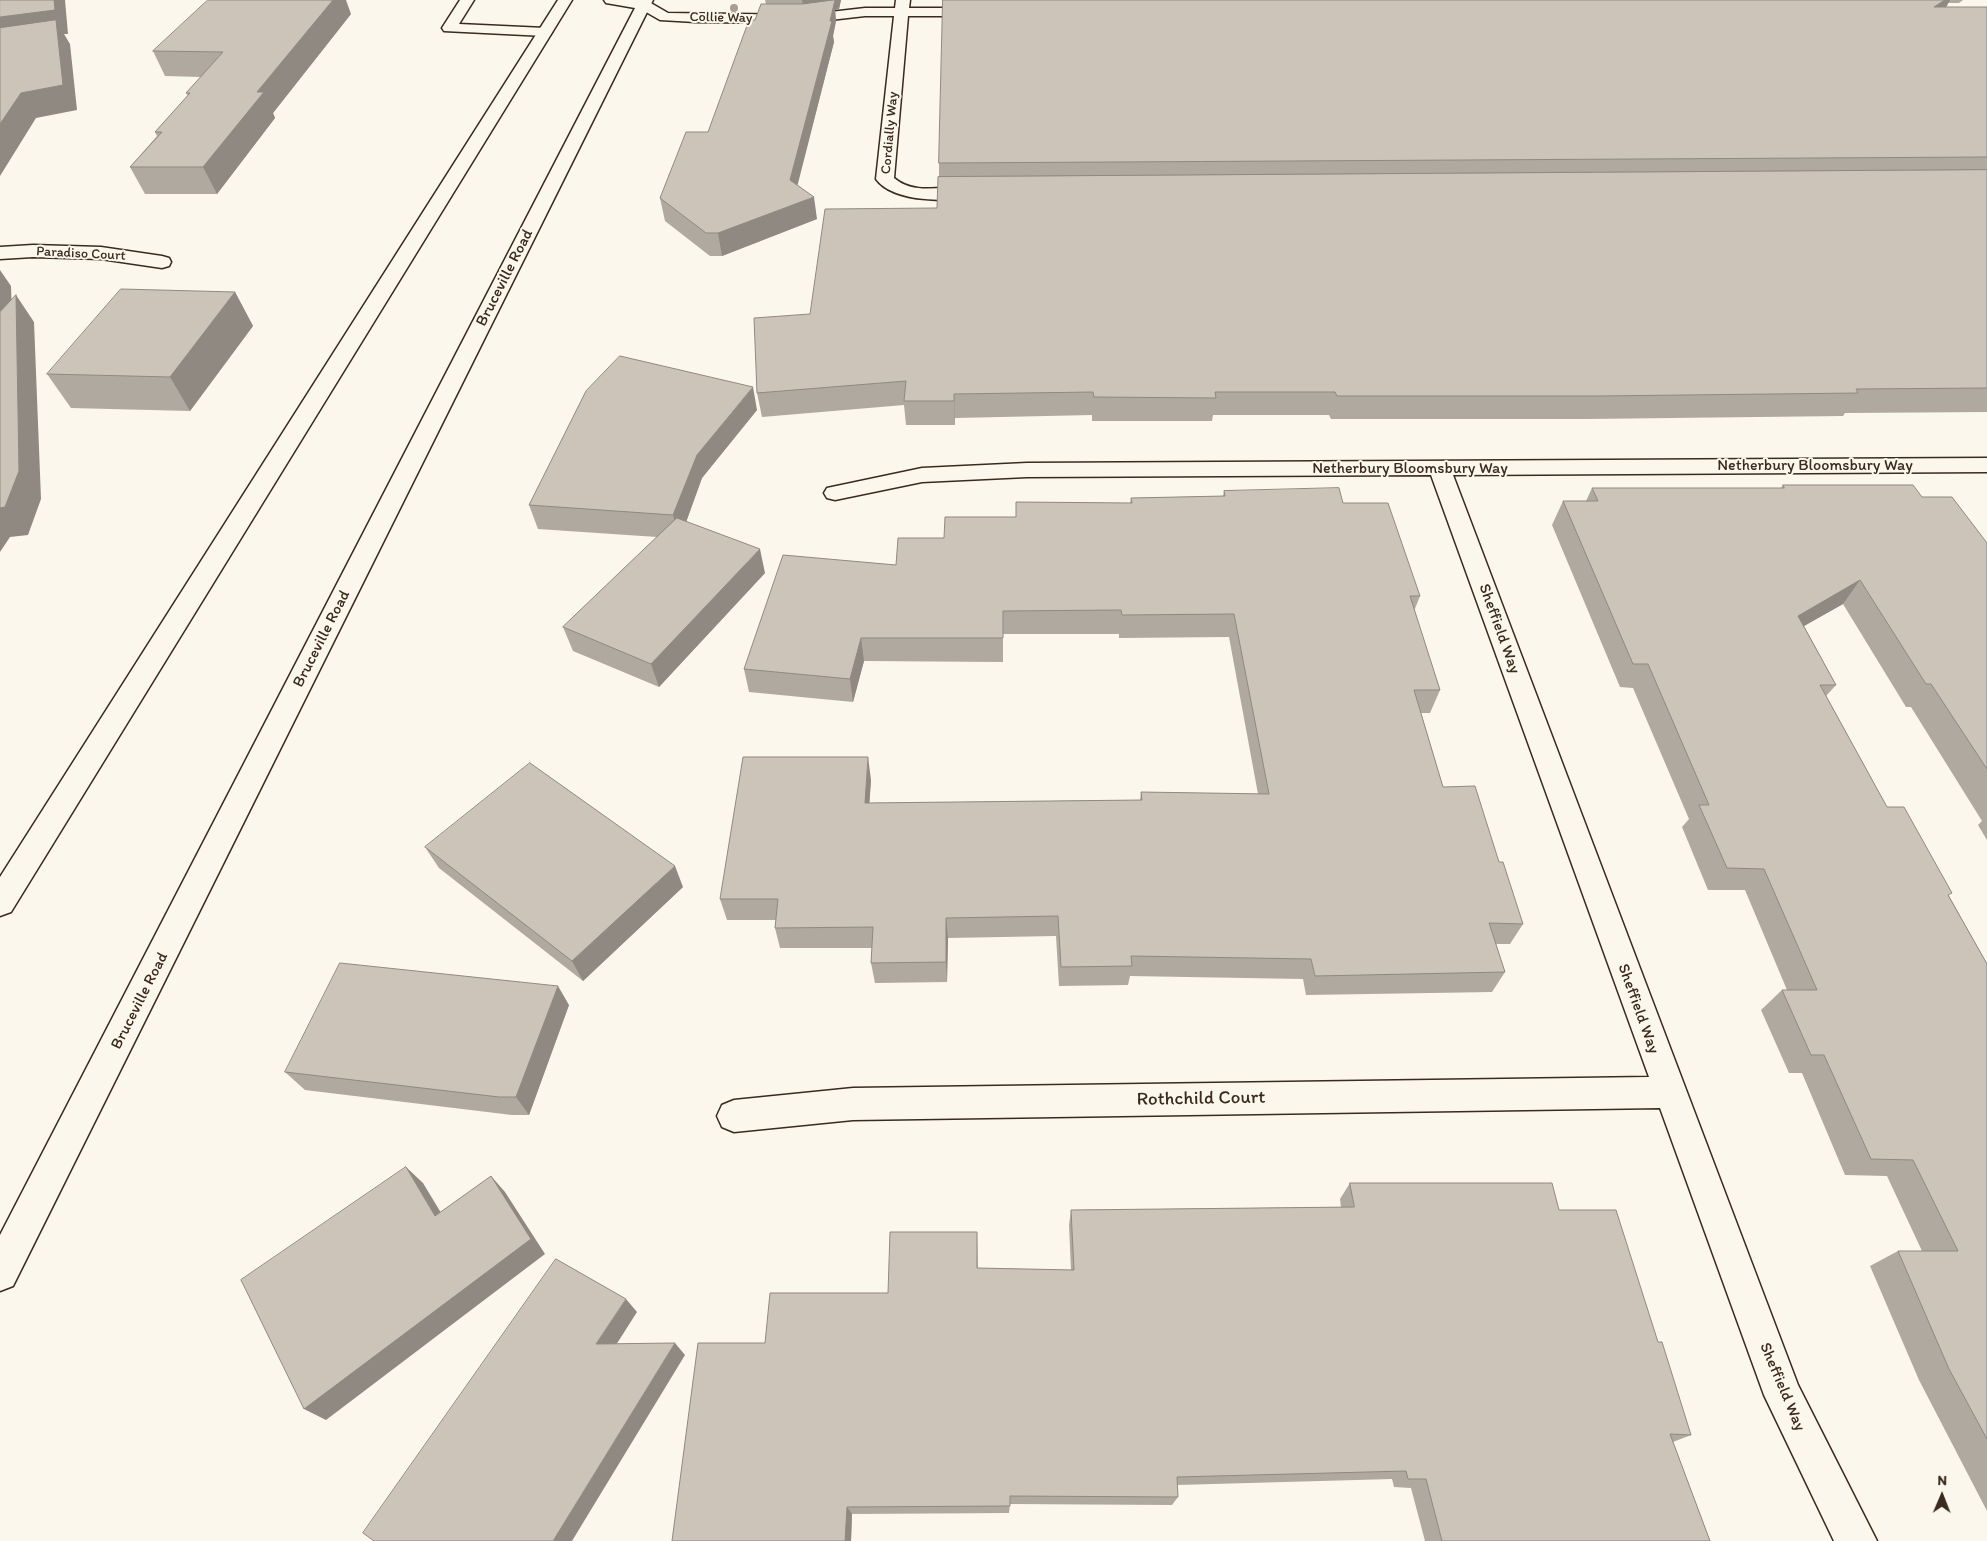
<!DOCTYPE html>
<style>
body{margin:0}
#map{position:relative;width:1987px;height:1541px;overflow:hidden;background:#fbf7ec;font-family:Itim,sans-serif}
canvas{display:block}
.north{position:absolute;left:1917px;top:1471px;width:50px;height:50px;-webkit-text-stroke:4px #fbf7ec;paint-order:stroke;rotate:1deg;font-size:14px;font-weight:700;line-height:20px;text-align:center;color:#3b2a1e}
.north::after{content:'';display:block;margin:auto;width:18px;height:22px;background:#3b2a1e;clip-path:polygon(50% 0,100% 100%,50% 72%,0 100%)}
</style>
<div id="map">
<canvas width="1987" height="1541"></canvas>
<div class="north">N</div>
</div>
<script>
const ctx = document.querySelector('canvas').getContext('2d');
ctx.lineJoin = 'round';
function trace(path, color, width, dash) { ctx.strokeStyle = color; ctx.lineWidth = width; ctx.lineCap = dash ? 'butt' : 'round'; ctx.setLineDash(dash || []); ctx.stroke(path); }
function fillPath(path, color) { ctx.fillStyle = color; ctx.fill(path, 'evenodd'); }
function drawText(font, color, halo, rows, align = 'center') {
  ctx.font = font + ' Itim,sans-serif'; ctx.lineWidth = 4; ctx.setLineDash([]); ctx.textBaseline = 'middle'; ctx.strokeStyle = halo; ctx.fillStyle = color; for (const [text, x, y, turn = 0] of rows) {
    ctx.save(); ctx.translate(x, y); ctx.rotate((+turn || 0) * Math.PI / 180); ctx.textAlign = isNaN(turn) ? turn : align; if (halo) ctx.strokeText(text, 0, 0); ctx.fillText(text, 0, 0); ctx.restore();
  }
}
const minor = new Path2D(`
 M 460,0 L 474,0 L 459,24 L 545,28 L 550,29 L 552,32 L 550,35 L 545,36 L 444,31 L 442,28 Z
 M 896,0 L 910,0 L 909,8 L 981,8 L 986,9 L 988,12 L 986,15 L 981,16 L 908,16 L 894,178 C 918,199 954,181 982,188 L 985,192 L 982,196 C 955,202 894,204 876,179 L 894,16 L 865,16 L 804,23 L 695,22 L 660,20 L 639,8 L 637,5 L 639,2 L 649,2 L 668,13 L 804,15 L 865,8 L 895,8 Z
 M 33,245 L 101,247 L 162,256 L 169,258 L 171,262 L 169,266 L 162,268 L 101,259 L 33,257 L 0,259 L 0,247 Z
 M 1987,458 L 1987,472 L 1453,475 L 1798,1385 L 1877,1541 L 1834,1541 L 1764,1395 L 1660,1108 L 853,1120 L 734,1132 L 722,1127 L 717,1116 L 722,1105 L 734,1100 L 853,1088 L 1649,1077 L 1431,475 L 1027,477 L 922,482 L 835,500 L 827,498 L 824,493 L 827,488 L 922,468 L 1027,463 Z`);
const major = new Path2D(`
 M 558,0 L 572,0 L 11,912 L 0,916 L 0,877 Z
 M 604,0 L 653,0 L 13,1286 L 0,1291 L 0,1235 L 635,8 L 606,3 Z`);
const trees = [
 [734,8]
];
const wall = new Path2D(`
 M 765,0 L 841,0 L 839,9 L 835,10 L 836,21 L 833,36 L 834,42 L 797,185 L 817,219 L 722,256 L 710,256 L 665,221 L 660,198 L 708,132 L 755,20 L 766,4 Z
 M 943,0 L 1963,0 L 1959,3 L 1948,3 L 1946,7 L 1987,7 L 1987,412 L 1845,413 L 1843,416 L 1586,419 L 1331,419 L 1329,415 L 1213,415 L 1212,421 L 1092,421 L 1092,415 L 955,418 L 955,425 L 906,425 L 904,405 L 762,417 L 757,393 L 810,314 L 937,208 L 939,177 L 939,163 Z
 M 351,14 L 273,113 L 275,118 L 217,194 L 145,194 L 130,167 L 157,136 L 155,132 L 188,96 L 186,93 L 201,77 L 165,76 L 153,51 Z
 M 235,292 L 253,326 L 190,411 L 71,408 L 47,374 Z
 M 757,410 L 702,478 L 686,522 L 765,573 L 659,687 L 573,651 L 563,627 L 657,537 L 538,529 L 529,505 Z
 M 1783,485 L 1922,497 L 1987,543 L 1987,840 L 1978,825 L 1982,821 L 1911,707 L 1906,707 L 1843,604 L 1804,626 L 1836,685 L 1826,696 L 1887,807 L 1949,896 L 1987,964 L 1987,1511 L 1919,1380 L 1870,1266 L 1898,1251 L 1922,1251 L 1887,1176 L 1845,1175 L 1802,1073 L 1789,1073 L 1761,1010 L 1782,990 L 1787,990 L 1745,890 L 1708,890 L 1682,827 L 1689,819 L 1633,688 L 1620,687 L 1552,525 L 1563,501 L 1586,501 L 1592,488 L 1781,488 Z
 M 1224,491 L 1343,503 L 1420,596 L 1414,611 L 1440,690 L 1430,713 L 1421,713 L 1443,787 L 1499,862 L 1523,924 L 1510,944 L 1496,944 L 1505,972 L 1492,992 L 1306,995 L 1303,979 L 1130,976 L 1128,985 L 1059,986 L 1056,936 L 948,938 L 947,982 L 875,983 L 871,963 L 872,948 L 780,948 L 775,928 L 776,920 L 727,920 L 720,899 L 871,780 L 869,803 L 1140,800 L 1141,792 L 1258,794 L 1229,637 L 1119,638 L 1119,634 L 1003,634 L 1003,662 L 864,661 L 853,702 L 749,692 L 744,669 L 896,565 L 944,538 L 1016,517 L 1016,502 L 1130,503 L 1131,498 L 1223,496 Z
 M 425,847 L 683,887 L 583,981 L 439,868 Z
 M 569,1005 L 529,1115 L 512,1115 L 305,1090 L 285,1072 Z
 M 1350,1183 L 1559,1210 L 1658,1342 L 1691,1435 L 1673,1442 L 1710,1541 L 1425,1541 L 1411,1488 L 1394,1487 L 1392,1479 L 1177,1485 L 1178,1497 L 1172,1505 L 1010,1504 L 1009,1513 L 852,1514 L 851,1541 L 672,1541 L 765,1343 L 888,1293 L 977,1232 L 978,1268 L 1071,1270 L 1069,1225 L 1071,1210 L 1341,1207 L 1340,1199 Z`);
const shadedWall = new Path2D(`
 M 54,0 L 65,0 L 68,34 L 64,34 L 70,44 L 77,110 L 36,118 L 0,176 L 0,17 Z
 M 333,0 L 346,0 L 351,14 L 273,113 L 275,118 L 217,194 L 203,167 L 257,92 Z
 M 802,0 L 841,0 L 839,9 L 835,10 L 836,21 L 833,36 L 834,42 L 793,203 L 790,180 L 804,13 Z
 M 1945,0 L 1950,0 L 1942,15 L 1934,7 Z
 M 814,197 L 817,219 L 722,256 L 718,233 Z
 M 0,270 L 11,286 L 13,347 L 0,329 Z
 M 235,292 L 253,326 L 190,411 L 170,377 Z
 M 16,295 L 34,322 L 41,499 L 28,535 L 10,537 L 0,552 L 0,508 Z
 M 753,387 L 757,410 L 702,478 L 680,539 L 673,515 L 697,455 Z
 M 954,394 L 955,418 L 955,425 L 954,401 Z
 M 760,549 L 765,573 L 659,687 L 651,664 Z
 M 1860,580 L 1843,604 L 1781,639 L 1798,616 Z
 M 861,638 L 864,661 L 853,702 L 850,679 Z
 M 868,757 L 871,780 L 868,825 L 865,803 Z
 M 675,866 L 683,887 L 583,981 L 572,961 Z
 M 946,918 L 948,938 L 947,982 L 946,962 Z
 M 558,986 L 569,1005 L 529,1115 L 516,1097 Z
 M 406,1167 L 423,1183 L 452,1231 L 435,1216 Z
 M 491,1176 L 505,1192 L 545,1254 L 326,1420 L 304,1409 Z
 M 626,1299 L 637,1312 L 609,1356 L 596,1344 Z
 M 675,1343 L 685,1355 L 572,1541 L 553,1541 Z
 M 847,1507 L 852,1514 L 851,1541 L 845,1541 Z`);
const building = new Path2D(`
 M 0,0 L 54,0 L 55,10 L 0,17 Z
 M 208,0 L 333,0 L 257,92 L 264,92 L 203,167 L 130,167 L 162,132 L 155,132 L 190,93 L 186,93 L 223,52 L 153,51 Z
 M 835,0 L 830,21 L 832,21 L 790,180 L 814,197 L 718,233 L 706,233 L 660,198 L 686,132 L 708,132 L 749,20 L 755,20 L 761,4 L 802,4 Z
 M 943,0 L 1945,0 L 1934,7 L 1987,7 L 1987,157 L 939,163 Z
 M 56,20 L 63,85 L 21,93 L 0,124 L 0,28 Z
 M 1987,170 L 1987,388 L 1856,389 L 1858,393 L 1597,396 L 1337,396 L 1335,392 L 1215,392 L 1216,398 L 1094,397 L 1093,392 L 954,394 L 954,401 L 904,401 L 906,381 L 757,393 L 754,318 L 810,314 L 825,209 L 937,208 L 938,177 Z
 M 121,289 L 235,292 L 170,377 L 47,374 Z
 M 16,295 L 19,471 L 5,507 L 0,508 L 0,312 Z
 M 620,356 L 753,387 L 697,455 L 673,515 L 529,505 L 586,391 Z
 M 1783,485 L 1913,485 L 1922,497 L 1952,497 L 1987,543 L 1987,769 L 1931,684 L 1926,684 L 1860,580 L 1798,616 L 1836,685 L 1820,685 L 1887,807 L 1904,807 L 1952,893 L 1948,895 L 1987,964 L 1987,1439 L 1949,1369 L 1898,1251 L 1958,1251 L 1913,1160 L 1871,1159 L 1824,1055 L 1811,1055 L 1782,990 L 1817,990 L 1764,869 L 1727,868 L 1699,805 L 1709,805 L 1648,664 L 1633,664 L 1563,501 L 1598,501 L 1592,488 L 1784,488 Z
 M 1339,488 L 1343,503 L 1388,503 L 1420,596 L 1410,596 L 1440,690 L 1414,690 L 1443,787 L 1475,786 L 1499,862 L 1503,862 L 1523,924 L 1489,923 L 1505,972 L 1315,976 L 1311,959 L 1131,956 L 1132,966 L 1061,967 L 1058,916 L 946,918 L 946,962 L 871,963 L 873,927 L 775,928 L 778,899 L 720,899 L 743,757 L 868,757 L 865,803 L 1142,800 L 1141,792 L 1269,794 L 1234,614 L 1122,615 L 1121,610 L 1003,611 L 1003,638 L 861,638 L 850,679 L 744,669 L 783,555 L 896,565 L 898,538 L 944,538 L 945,517 L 1016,517 L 1016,502 L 1132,503 L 1131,498 L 1225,496 L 1224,491 Z
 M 677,518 L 760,549 L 651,664 L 563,627 Z
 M 530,763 L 675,866 L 572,961 L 425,847 Z
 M 340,963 L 558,986 L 516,1097 L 499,1097 L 285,1072 Z
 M 406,1167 L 435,1216 L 491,1176 L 531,1239 L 304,1409 L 241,1280 Z
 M 1350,1183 L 1552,1183 L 1559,1210 L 1616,1210 L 1658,1342 L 1662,1342 L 1691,1435 L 1670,1434 L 1710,1541 L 1442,1541 L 1426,1479 L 1408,1479 L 1406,1471 L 1177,1477 L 1178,1497 L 1010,1496 L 1010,1506 L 847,1507 L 845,1541 L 672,1541 L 698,1343 L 765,1343 L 770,1293 L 888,1293 L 890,1232 L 977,1232 L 977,1268 L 1074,1270 L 1071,1210 L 1354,1207 Z
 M 556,1259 L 626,1299 L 596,1344 L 675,1343 L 553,1541 L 374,1541 L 363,1533 Z`);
const farStreetnames = [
 ["Collie Way",721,18,1],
 ["Cordially Way",890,133,-85],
 ["Paradiso Court",81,254,3]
];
const streetNames = [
 ["Bruceville Road",505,278,-63],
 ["Netherbury Bloomsbury Way",1815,466],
 ["Netherbury Bloomsbury Way",1410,469],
 ["Sheffield Way",1499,629,70],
 ["Bruceville Road",322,639,-63],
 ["Bruceville Road",140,1001,-63],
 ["Sheffield Way",1638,1009,70],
 ["Sheffield Way",1782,1387,67]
];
const nearStreetnames = [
 ["Rothchild Court",1201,1099,-1]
];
trace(minor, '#3b2a1e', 3);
trace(major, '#3b2a1e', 3);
fillPath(minor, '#fbf7ec');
fillPath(major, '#fbf7ec');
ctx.fillStyle = '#a89e93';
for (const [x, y] of trees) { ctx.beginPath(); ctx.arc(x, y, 4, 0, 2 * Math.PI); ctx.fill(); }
fillPath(wall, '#afa99f');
fillPath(shadedWall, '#8f8982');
fillPath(building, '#ccc4b9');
trace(building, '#8f8982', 1);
drawText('14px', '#3b2a1e', '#fbf7ec', farStreetnames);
drawText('16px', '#3b2a1e', '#fbf7ec', streetNames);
drawText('19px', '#3b2a1e', '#fbf7ec', nearStreetnames);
</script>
